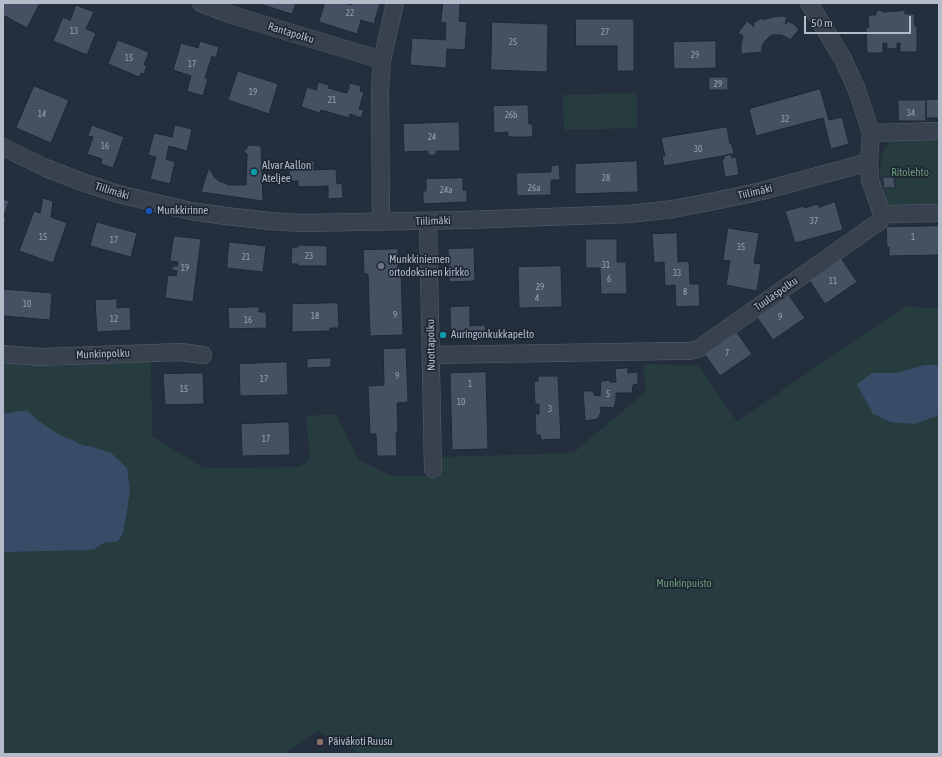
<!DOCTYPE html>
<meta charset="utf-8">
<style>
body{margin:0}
#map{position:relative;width:942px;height:757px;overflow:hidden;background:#242f3e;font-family:"Asap Condensed",sans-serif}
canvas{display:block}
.frame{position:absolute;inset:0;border:4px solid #b4bcc9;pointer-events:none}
.scale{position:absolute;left:804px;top:16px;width:107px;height:18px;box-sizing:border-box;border:2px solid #b4bcc9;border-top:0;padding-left:5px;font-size:12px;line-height:14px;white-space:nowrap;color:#b4bcc9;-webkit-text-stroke:3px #1d2633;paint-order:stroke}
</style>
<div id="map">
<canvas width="942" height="757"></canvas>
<div class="frame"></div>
<div class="scale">50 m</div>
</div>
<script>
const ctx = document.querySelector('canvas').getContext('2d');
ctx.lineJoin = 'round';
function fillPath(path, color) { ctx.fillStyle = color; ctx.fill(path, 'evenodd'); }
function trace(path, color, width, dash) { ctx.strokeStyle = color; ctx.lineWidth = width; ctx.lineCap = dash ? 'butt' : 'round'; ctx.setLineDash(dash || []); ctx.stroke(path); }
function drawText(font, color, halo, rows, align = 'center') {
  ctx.font = font + ' "Asap Condensed",sans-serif'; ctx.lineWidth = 3.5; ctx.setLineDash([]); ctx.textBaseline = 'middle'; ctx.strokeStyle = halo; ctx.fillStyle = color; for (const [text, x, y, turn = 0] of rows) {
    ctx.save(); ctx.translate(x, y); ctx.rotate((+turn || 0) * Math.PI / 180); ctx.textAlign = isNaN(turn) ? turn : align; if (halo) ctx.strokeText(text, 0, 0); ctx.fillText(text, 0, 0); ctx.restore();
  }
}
const green = new Path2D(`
 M 637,93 L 637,128 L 564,130 L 563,95 Z
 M 939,139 L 939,207 L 889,206 L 886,204 L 883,199 L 880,168 L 882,154 L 885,147 L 890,142 L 895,140 Z
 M 906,306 L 939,309 L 939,754 L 361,754 L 318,731 L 284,754 L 3,754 L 3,362 L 24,365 L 69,366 L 151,360 L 152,436 L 204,468 L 300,467 L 310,458 L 306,416 L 336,414 L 359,460 L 391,476 L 428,476 L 441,457 L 573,453 L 645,392 L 644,364 L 698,366 L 737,421 Z`);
const water = new Path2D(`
 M 924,365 L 939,365 L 939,415 L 915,424 L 891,422 L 873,414 L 857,384 L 872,373 L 897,373 Z
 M 20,411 L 28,411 L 37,420 L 60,435 L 72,440 L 82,445 L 93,447 L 111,453 L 127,468 L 130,490 L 127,511 L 123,533 L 119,540 L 116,542 L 107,542 L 98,546 L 95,549 L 88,550 L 3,552 L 3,413 L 8,413 Z`);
const building = new Path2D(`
 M 3,3 L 40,3 L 27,28 L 3,15 Z
 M 258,3 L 296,3 L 292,14 Z
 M 325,3 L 345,3 L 351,5 L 352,3 L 380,3 L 374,24 L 361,20 L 357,34 L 319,22 Z
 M 443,3 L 460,3 L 459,21 L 467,22 L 465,50 L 447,49 L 446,68 L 410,65 L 412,38 L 445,40 L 446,23 L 441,22 Z
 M 76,5 L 94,12 L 86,29 L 96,33 L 87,55 L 53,41 L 63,17 L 70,20 Z
 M 880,10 L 883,12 L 899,11 L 902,10 L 905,11 L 905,14 L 914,14 L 915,26 L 917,26 L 917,52 L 900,52 L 900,43 L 897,43 L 897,48 L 887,49 L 887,43 L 883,43 L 883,53 L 867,53 L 866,27 L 869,27 L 868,15 L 876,15 L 876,12 Z
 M 782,16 L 787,17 L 785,23 L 786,24 L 787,21 L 792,23 L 796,26 L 799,30 L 790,40 L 786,37 L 781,35 L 772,35 L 768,38 L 764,42 L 762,47 L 762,52 L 741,54 L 741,45 L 743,36 L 738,33 L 747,21 L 754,27 L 754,26 L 753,23 L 762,18 L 763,20 L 773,17 Z
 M 576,19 L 634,19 L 634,71 L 617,71 L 617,46 L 576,46 Z
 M 492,22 L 548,24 L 547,72 L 491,70 Z
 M 118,40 L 149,52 L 144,65 L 147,66 L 144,74 L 141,73 L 139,77 L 108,64 Z
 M 200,41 L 219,47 L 216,58 L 212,56 L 205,78 L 208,78 L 203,96 L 187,91 L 191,76 L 173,70 L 181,43 L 198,48 Z
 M 716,41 L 716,68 L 674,69 L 673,42 Z
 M 238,71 L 278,84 L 269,114 L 228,100 Z
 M 709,77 L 728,77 L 728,90 L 709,90 Z
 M 318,82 L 329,85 L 328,88 L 347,93 L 350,83 L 361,86 L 360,91 L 364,92 L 359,109 L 364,110 L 361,118 L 350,114 L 349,118 L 321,110 L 320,113 L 301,107 L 307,87 L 316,90 Z
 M 34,86 L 69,100 L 51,143 L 16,128 Z
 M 820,89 L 829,120 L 842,117 L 849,144 L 831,149 L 823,118 L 756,136 L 749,109 Z
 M 939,99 L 939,118 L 926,118 L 926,100 Z
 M 898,100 L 926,100 L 926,121 L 899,121 Z
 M 528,105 L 529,124 L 532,124 L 533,137 L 508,137 L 508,132 L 494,133 L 493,106 Z
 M 459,122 L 460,151 L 436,151 L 436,155 L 428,155 L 428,151 L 404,152 L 403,124 Z
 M 92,125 L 124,137 L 113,168 L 101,164 L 102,159 L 87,154 L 93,137 L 88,136 Z
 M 175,125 L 192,129 L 187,151 L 169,146 L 166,159 L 175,162 L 170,184 L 150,179 L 156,157 L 148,155 L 154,133 L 172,137 Z
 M 727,127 L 730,144 L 732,144 L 734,154 L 664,166 L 662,156 L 665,156 L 661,138 Z
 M 249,145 L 261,146 L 263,201 L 201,192 L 209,167 L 214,177 L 219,181 L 229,185 L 246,185 L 247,154 L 244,152 Z
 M 731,154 L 732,158 L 736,157 L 739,175 L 725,177 L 722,160 L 724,159 L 724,156 Z
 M 314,161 L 314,170 L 336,169 L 337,184 L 342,183 L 343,198 L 328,199 L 328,186 L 298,187 L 298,181 L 289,181 L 289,162 Z
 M 637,161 L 638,192 L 575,194 L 575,164 Z
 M 559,165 L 560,180 L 551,180 L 551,195 L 517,196 L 516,173 L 551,172 L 551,166 Z
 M 883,177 L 894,177 L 895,188 L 884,188 Z
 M 463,178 L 463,190 L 467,190 L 467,202 L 423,204 L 423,191 L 426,191 L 426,179 Z
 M 43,198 L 53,201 L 51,217 L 67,223 L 53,263 L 19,251 L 34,211 L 40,213 Z
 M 3,199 L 9,201 L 3,218 L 6,219 L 3,227 Z
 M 835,202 L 843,230 L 795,243 L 785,211 L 804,206 L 804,208 L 818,204 L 819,207 Z
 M 97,222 L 137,233 L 131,257 L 90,246 Z
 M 939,226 L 939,255 L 889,256 L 889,247 L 887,247 L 886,227 Z
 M 728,228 L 759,233 L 754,263 L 761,264 L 757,291 L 726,285 L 730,261 L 723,260 Z
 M 677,233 L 678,262 L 689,261 L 690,284 L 699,284 L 700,306 L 676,307 L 675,285 L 665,286 L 664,262 L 654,263 L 652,234 Z
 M 174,236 L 201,239 L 193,302 L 165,298 L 168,275 L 176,276 L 177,271 L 172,270 L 172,266 L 177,266 L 178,262 L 170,261 Z
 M 586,239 L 617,239 L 617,262 L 626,262 L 627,294 L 601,294 L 600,268 L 586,268 Z
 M 229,242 L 266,246 L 263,272 L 227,268 Z
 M 298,245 L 327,246 L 327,266 L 298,266 L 298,264 L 291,264 L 292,247 L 298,247 Z
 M 474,248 L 475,281 L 449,282 L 448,249 Z
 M 398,249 L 398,273 L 401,273 L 403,335 L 370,336 L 368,274 L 364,274 L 363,250 Z
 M 841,258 L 857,282 L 825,304 L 809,280 Z
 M 561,266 L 562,307 L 519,308 L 518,267 Z
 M 3,289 L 52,293 L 50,320 L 3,316 Z
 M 788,294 L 805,318 L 773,340 L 756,316 Z
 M 117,299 L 117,308 L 130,307 L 131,330 L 97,332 L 95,300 Z
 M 338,303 L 339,328 L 330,328 L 330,331 L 292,332 L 292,304 Z
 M 470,306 L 470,326 L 485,325 L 486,339 L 451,340 L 450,307 Z
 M 259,307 L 259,312 L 266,312 L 267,328 L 229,329 L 228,308 Z
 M 735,330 L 752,354 L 720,376 L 703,352 Z
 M 406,348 L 408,402 L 397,403 L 398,433 L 396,433 L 397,456 L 377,456 L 376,434 L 370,434 L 368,386 L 384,385 L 383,349 Z
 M 331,358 L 331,367 L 307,368 L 307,359 Z
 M 287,362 L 288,395 L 240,396 L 239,364 Z
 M 628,368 L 628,373 L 638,372 L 638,384 L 633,385 L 632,393 L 616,393 L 616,400 L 614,408 L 600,407 L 601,412 L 598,419 L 585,421 L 583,391 L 593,391 L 594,395 L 600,396 L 601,381 L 609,380 L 610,382 L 616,382 L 615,369 Z
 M 486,372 L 488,449 L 452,450 L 450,373 Z
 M 203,373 L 204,404 L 165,405 L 163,374 Z
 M 538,376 L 558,376 L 561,439 L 541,440 L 540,435 L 536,435 L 535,414 L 539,414 L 539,404 L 535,404 L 534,382 L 538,381 Z
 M 289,422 L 290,455 L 242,456 L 241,424 Z`);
const street = new Path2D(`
 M 201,3 L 232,15 L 382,60
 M 871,133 L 939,131
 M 3,147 L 46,168 L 82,182 L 118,194 L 152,202 L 191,211 L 226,216 L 270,221 L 302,223 L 464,220 L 630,214 L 673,209 L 715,201 L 762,191 L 869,162
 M 882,214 L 939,213
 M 428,221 L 433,469
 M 381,222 L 380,90 L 382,60 L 395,3
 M 3,354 L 40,357 L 181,352 L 203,355
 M 431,355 L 674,351 L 690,351 L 698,349 L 880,221 L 882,214 L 870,180 L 869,162 L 871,133 L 857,90 L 843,59 L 809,3`);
const markers = [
 [254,172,4,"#0f9aa8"],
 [149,211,4,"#1a4fb4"],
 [381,266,4,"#6b7280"],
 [443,335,4,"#0f9aa8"],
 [320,742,4,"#8d6e63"]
];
const numberNames = [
 ["22",350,13],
 ["13",74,31],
 ["27",605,32],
 ["25",513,42],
 ["29",695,55],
 ["15",129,58],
 ["17",192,64],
 ["29",718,84],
 ["19",253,92],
 ["21",332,100],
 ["34",911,113],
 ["14",42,114],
 ["26b",511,115],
 ["32",785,119],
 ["24",432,137],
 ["16",105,146],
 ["30",698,149],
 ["28",606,178],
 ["26a",534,188],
 ["24a",446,190],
 ["37",814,221],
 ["15",43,237],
 ["1",913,237],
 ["17",114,240],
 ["35",741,247],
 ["23",309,256],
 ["21",246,257],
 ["31",606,265],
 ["19",185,268],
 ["33",677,273],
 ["6",609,279],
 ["11",833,281],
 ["29",540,287],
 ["8",685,292],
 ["4",537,298],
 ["10",27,304],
 ["9",395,315],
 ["18",315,316],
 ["9",780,317],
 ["12",114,319],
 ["16",248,320],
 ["7",727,353],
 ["9",397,376],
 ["17",264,379],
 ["1",470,384],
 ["15",184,389],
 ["5",608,394],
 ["10",461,402],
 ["3",550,409],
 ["17",266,439]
];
const streetNames = [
 ["Rantapolku",291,33,17],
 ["Tiilimäki",112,191,17],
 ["Tiilimäki",755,192,-13],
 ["Tiilimäki",433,221,-2],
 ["Tuulaspolku",776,294,-35],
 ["Nuottapolku",431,345,-91],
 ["Munkinpolku",103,354,-2]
];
const poiNames = [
 ["Alvar Aallon",262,166],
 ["Ateljee",262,179],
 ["Munkkirinne",157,211],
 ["Munkkiniemen",389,260],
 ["ortodoksinen kirkko",389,273],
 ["Auringonkukkapelto",451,335],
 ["Päiväkoti Ruusu",328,742]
];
const parkNames = [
 ["Ritolehto",910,173],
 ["Munkinpuisto",684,584]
];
fillPath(green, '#263c3f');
fillPath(water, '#394c67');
fillPath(building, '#455162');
trace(building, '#1f2835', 1);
trace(street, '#565f6c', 18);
trace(street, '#38414e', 17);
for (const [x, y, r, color] of markers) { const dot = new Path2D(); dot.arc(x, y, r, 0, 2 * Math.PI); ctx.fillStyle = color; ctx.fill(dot); trace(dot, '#1d2633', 1.5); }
drawText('9px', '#98a1af', null, numberNames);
drawText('11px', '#b4bcc9', '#1d2633', streetNames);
drawText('11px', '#b4bcc9', '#1d2633', poiNames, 'left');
drawText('11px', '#6b9a76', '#1d2633', parkNames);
</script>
